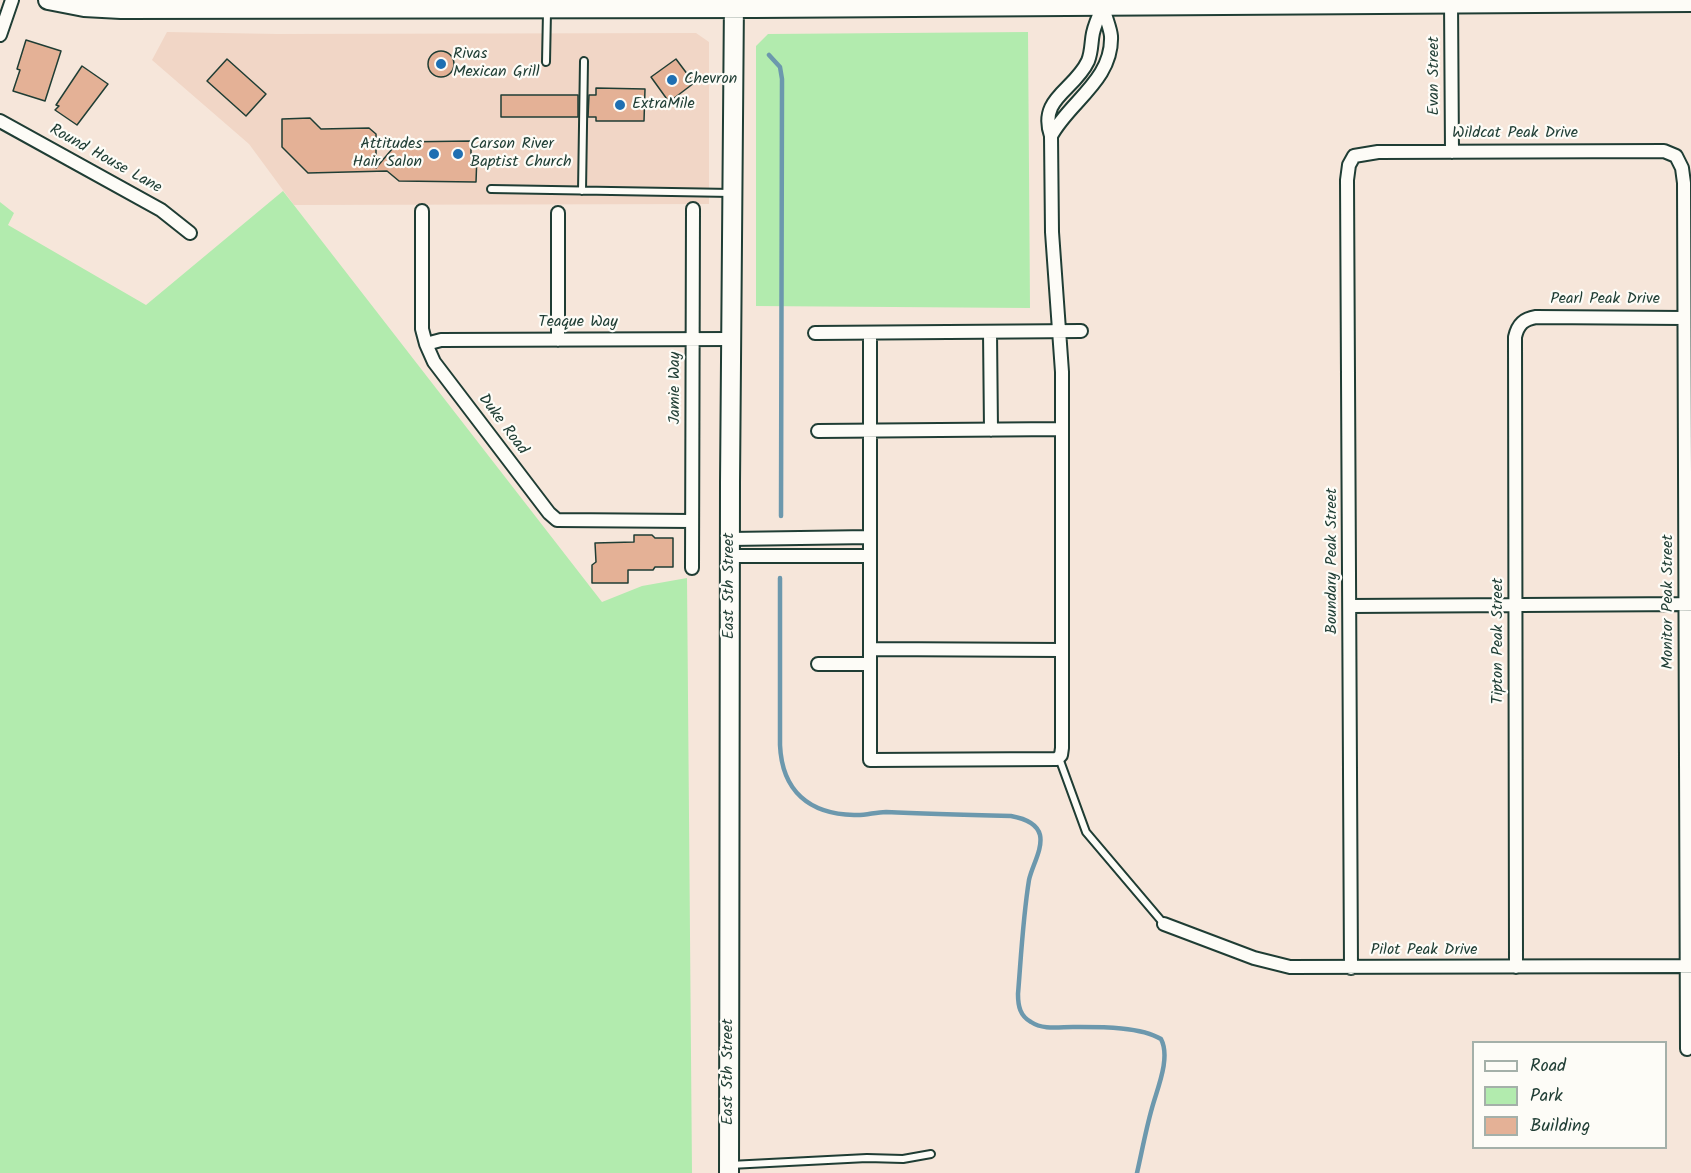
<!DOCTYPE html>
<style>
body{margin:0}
#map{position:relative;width:1691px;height:1173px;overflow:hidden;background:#f6e6da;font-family:Kalam,sans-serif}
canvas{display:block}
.legend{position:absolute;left:1472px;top:1041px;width:195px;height:108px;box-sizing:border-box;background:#fdfcf7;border:2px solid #a4b0a9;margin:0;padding:8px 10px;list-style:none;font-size:18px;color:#1f3d34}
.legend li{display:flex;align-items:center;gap:12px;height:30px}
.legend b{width:30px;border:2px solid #a4b0a9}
</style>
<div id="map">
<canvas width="1691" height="1173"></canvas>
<ul class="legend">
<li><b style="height:8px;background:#fdfcf7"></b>Road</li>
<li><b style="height:16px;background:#b2ebae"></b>Park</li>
<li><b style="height:16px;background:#e4b196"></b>Building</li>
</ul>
</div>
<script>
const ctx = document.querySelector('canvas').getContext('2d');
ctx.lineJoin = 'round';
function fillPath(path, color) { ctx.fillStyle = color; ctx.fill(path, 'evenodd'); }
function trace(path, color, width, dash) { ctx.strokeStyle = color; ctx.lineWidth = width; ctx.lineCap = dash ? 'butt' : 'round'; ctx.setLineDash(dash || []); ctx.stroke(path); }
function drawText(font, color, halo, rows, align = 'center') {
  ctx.font = font + ' Kalam,sans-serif'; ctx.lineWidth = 4.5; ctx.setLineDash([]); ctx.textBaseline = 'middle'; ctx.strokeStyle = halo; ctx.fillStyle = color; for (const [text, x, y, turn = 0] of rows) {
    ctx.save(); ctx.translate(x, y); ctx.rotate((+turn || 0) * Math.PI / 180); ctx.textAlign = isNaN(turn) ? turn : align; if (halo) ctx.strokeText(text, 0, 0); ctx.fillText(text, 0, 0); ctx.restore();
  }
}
const built = new Path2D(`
 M 167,32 L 278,34 L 696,33 L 709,42 L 709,204 L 294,205 L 249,144 L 152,60 Z`);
const green = new Path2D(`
 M 1028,32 L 1030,308 L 756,306 L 756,46 L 768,34 Z
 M 283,191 L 602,602 L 642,586 L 687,578 L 692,1173 L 0,1173 L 0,202 L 14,213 L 8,225 L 146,305 Z`);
const stream = new Path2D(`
 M 769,55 L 780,67 L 782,79 L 781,516
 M 780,578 L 780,745 C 782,791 809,814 854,815 C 865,816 875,812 886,812 C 928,814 969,815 1011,816 C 1022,818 1037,823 1040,835 C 1043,849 1032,866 1029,880 C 1023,917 1021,957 1018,994 C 1018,1006 1020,1016 1031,1022 C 1043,1030 1059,1027 1073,1027 C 1097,1027 1140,1026 1161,1039 C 1171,1058 1157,1089 1152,1108 C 1146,1129 1142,1151 1137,1173`);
const building = new Path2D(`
 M 26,40 L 61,51 L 45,101 L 13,91 L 20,70 L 17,69 Z
 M428 64a13 13 0 1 1 26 0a13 13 0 1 1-26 0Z
 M 227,59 L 266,94 L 246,116 L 207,81 Z
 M 676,59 L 694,83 L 669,102 L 651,77 Z
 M 82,66 L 108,84 L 77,125 L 55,110 L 59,106 L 56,105 Z
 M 596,88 L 645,89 L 644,121 L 596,121 L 596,117 L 588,117 L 589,95 L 596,95 Z
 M 501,95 L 578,95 L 578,117 L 501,117 Z
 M 310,118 L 321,129 L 369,128 L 376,134 L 376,168 L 398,142 L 471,141 L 471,155 L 477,155 L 476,182 L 399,181 L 387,171 L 308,173 L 282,147 L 282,119 Z
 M 634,535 L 652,535 L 655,538 L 673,538 L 673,567 L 655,567 L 653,570 L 628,570 L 628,583 L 592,583 L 592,565 L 596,562 L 595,543 L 634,542 Z`);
const service = new Path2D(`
 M 546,62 L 547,12
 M 491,189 L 732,193
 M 582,191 L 584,61
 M 1059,758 L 1086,832 L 1164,924
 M 730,1165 L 867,1158 L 903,1159 L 931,1154`);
const minor = new Path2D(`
 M 1451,0 L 1452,152
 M 0,35 L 12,0
 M 0,121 L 161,210 L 190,233
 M 1051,136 C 1069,102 1113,80 1111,36 C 1110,26 1104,15 1103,4
 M 422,211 L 422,329 L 426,344 L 434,362 L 549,513 L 557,520 L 692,521
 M 558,213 L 558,340
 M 990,332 L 991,430
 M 815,333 L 1081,331
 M 870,333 L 870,760 L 1057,759 L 1061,755 L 1062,748 L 1062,372 L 1052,232 L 1051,136 C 1038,98 1074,91 1088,61 C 1092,51 1091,42 1093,33 C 1095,24 1099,15 1103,6
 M 426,344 L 441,340 L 731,339
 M 818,431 L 1062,429
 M 730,539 L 870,537
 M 730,556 L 870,556
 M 692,568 L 693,209
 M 1350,606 L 1691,604
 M 870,649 L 1062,650
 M 818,664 L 870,664
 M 1164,924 L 1254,958 L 1290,967 L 1691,966
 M 1516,967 L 1515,337 C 1518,324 1524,319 1536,317 L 1684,318
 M 1351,968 L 1347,180 L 1349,165 L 1354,156 L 1378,152 L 1664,151 L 1676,156 L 1682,168 L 1684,183 L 1687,1049`);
const secondary = new Path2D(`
 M 48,0 L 84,7 L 121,9 L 756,8 L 1691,2
 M 729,1173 L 730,482 L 734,0`);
const markers = [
 [441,64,6,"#1f6fb2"],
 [672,80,6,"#1f6fb2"],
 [620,105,6,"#1f6fb2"],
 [434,154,6,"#1f6fb2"],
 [458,154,6,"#1f6fb2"]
];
const poiNames = [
 ["Rivas",453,55],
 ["Mexican Grill",453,73],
 ["Chevron",684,80],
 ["ExtraMile",632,105],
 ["Attitudes",422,145,"right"],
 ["Hair Salon",422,163,"right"],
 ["Carson River",470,145],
 ["Baptist Church",470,163]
];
const streetNames = [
 ["Evan Street",1435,76,-90],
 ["Wildcat Peak Drive",1515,134],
 ["Round House Lane",105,160,29],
 ["Pearl Peak Drive",1605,300],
 ["Teaque Way",578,323],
 ["Jamie Way",676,388,-90],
 ["Duke Road",502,425,53],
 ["Boundary Peak Street",1333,561,-90],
 ["East 5th Street",730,586,-90],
 ["Monitor Peak Street",1669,602,-90],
 ["Tipton Peak Street",1499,641,-90],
 ["Pilot Peak Drive",1424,951],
 ["East 5th Street",729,1072,-90]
];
fillPath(built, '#f1d6c6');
fillPath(green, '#b2ebae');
trace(stream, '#6c98ad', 4.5);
fillPath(building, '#e4b196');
trace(building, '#1f3d34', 1.5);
trace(service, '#1f3d34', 10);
trace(minor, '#1f3d34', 16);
trace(secondary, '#1f3d34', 22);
trace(service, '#fdfcf7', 6);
trace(minor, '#fdfcf7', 12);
trace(secondary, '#fdfcf7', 18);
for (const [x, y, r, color] of markers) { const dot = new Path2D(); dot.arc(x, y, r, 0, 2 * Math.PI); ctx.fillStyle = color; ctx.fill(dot); trace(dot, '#fdfcf7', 2); }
drawText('16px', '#1f3d34', '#fdfcf7', poiNames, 'left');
drawText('16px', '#1f3d34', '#fdfcf7', streetNames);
</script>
